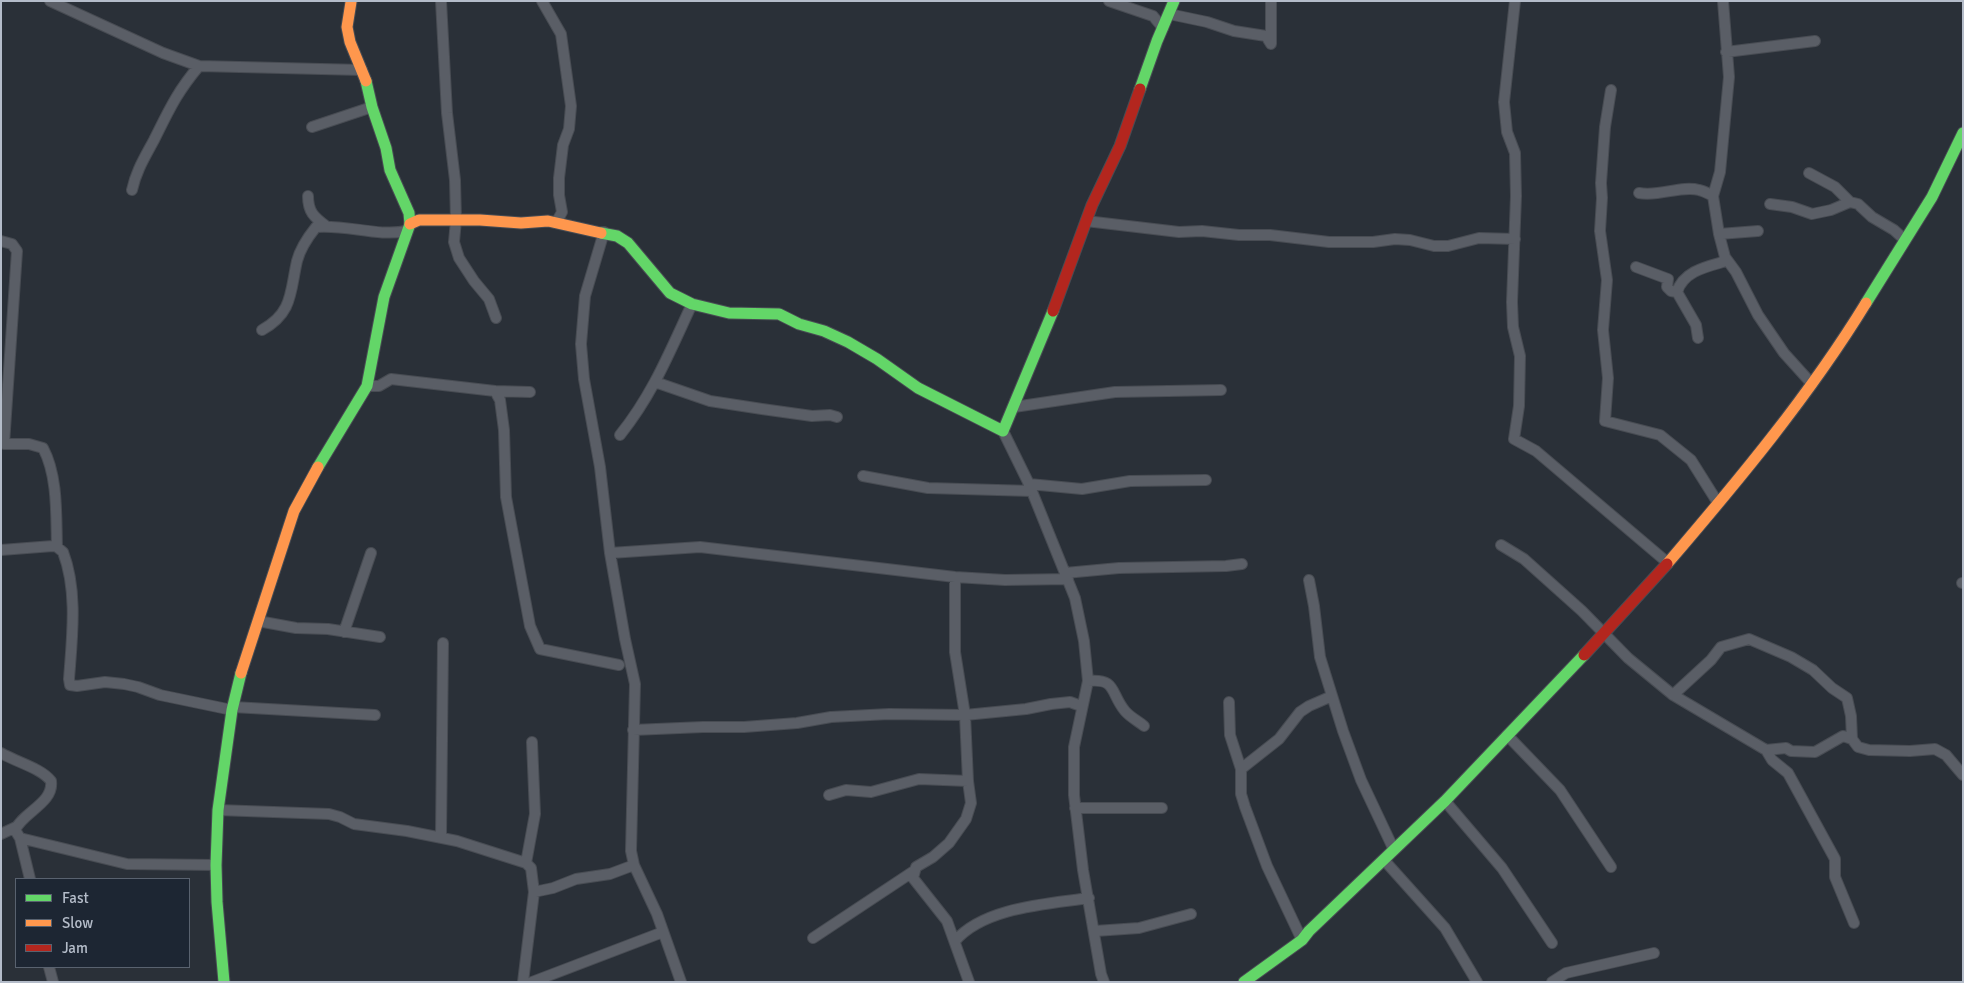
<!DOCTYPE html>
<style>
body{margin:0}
#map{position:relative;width:1964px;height:983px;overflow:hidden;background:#2a3038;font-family:Signika,sans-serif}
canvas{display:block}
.frame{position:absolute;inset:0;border:2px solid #b4bcc9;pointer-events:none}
.legend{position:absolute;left:15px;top:878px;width:175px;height:90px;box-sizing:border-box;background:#1d2633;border:1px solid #59626f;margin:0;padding:6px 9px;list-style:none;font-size:15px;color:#b4bcc9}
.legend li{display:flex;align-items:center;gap:10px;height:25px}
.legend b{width:25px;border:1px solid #59626f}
</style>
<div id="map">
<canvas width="1964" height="983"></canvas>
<div class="frame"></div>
<ul class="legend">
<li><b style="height:6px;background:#63d668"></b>Fast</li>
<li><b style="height:6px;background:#ff974d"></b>Slow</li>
<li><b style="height:6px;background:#b3261e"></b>Jam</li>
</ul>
</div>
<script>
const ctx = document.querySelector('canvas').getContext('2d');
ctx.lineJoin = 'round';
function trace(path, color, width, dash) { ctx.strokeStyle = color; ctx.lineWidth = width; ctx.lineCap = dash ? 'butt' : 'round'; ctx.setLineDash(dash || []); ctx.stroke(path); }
const street = new Path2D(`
 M 50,1 L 163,53 L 199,66 L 362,70
 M 441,1 L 447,113 L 455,180 L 456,220 L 454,242 L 459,258 L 474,281 L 489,299 L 496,318
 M 542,1 L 561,34 L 571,106 L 569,129 L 563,145 L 559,178 L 559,195 L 562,212 L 556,223
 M 1109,1 L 1153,16 L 1163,28
 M 1515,1 L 1504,102 L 1507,132 L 1515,153 L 1516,196 L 1512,302 L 1513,327 L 1520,356 L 1519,406 L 1514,439 L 1536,451 L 1668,563
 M 1723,1 L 1729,77 L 1720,172 L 1713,196 L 1719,234 L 1725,257 L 1736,272 L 1758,315 L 1784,353 L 1812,384
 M 1169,14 L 1207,22 L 1234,31 L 1266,36 L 1271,44 L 1271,1
 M 1726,52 L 1815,41
 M 1611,90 L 1605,127 L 1601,183 L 1602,198 L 1600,231 L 1607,280 L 1603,330 L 1608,378 L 1605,421 L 1660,435 L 1691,460 L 1718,503
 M 312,127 L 372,107
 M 1809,173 L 1835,187 L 1850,202
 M 132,190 C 136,171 145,157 154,140 C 169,110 177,92 199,66
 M 1639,193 C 1660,197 1681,185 1699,190 C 1704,191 1709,194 1713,196
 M 308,196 C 308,212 314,217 326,226
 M 1770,204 L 1792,207 L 1812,214 L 1831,210 L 1850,202 L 1858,204 L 1872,217 L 1894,230 L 1905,240
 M 1086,221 L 1179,232 L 1202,231 L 1239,235 L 1270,235 L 1329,242 L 1373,242 L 1395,239 L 1410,240 L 1434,246 L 1448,246 L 1479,238 L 1515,239
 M 604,232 L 585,296 L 581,344 L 584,379 L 600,467 L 610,553 L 625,639 L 635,684 L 631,851 L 634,865 L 657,914 L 681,982
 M 1719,234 L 1758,231
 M 1,241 L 12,244 L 17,251 L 4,444 L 29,444 L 43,448 C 58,476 56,515 57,547
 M 1636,267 L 1668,279 L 1667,287 L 1671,291 L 1677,292
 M 262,330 C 293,313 290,292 297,261 C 300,249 308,237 316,227 C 346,224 377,237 407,231
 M 1698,338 L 1696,325 L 1677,292 C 1683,272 1705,267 1723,262 L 1725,257
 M 655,382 L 710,401 L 762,409 L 812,416 L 830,415 L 837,417
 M 367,386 L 379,386 L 391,379 L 495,391 L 500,400 L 504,430 L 506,497 L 530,626 L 540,649 L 619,665
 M 495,391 L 530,392
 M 1014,407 L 1115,392 L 1221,390
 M 1003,431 L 1029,484 L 1075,598 L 1084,641 L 1088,681 L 1074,747 L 1074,795 L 1083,870 L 1101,974 L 1104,982
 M 620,435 C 653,394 670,351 692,304
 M 863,476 L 928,488 L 1032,491
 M 1029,484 L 1082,489 L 1130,481 L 1206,480
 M 1501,545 L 1524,559 L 1582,611 L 1628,658 L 1673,695 L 1766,750 L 1786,748 L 1791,751 L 1815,752 L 1843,736 L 1852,739 L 1858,747 L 1869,750 L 1910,751 L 1935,749 L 1946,755 L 1963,775
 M 1,550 L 53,546 L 57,547 L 63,552 C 78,591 72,638 69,679 L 70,685 L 77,686 L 105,682 L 124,684 L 138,687 L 160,695 L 232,710
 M 610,553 L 700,547 L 955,577 L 1005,580 L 1068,579
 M 1065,573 L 1119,568 L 1226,566 L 1242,564
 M 955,577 L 955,652 L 965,715 L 968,781 L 971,803 L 966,819 L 949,843 L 933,857 L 916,867 L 913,878 L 947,921 L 969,982
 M 1309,580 L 1314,606 L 1320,657 L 1343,731 L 1361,780 L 1394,850
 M 1962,583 L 1963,583
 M 258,621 L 296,628 L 328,629 L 380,637
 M 344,632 L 371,553
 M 1088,681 C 1117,678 1110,693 1125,711 C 1130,717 1138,721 1144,726
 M 1673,695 L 1711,660 L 1721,647 L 1749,639 L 1791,657 L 1813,670 L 1832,688 L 1847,698 L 1851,716 L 1852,739
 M 1229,702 L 1230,735 L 1241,769 L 1241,794 L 1245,807 L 1267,866 L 1302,940
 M 233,707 L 375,715
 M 633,730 L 703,727 L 744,727 L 797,723 L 831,717 L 889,714 L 965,715 L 1026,709 L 1051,704 L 1070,702 L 1081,706
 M 1507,735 L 1560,790 L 1611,867
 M 1766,750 L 1772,760 L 1788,773 L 1835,859 L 1835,877 L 1854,923
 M 1,753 C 16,762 41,768 51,781 C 54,803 23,812 15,830 L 20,838 L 30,879
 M 1241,769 L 1279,739 L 1300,712 L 1309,706 L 1332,696
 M 829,795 L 846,790 L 871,792 L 919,779 L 968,781
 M 1445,801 L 1502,868 L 1552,943
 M 1075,808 L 1162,808
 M 218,810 L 329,814 L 340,817 L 354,824 L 407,831 L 457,841 L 526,863 L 531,868 L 534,892 L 523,982
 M 1,834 L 16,827
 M 441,837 L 443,643
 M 20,838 L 127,864 L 216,865
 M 1384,860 L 1445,928 L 1477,982
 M 526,863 L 535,814 L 532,742
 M 534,892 L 553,888 L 576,879 L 610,874 L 634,865
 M 1095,931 L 1139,928 L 1191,914
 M 813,938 L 914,871
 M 955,941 C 984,907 1048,904 1089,898
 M 49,967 L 53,982
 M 532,982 L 663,932
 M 1552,982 L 1566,973 L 1654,953`);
const fast = new Path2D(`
 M 1140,89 L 1157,41 L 1174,1
 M 601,233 L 617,236 L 628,243 L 670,293 L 692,304 L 729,313 L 779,314 L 799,324 L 824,331 L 848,342 L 877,359 L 918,388 L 1003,431 L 1053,311
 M 1866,303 L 1932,197 L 1963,133
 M 318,467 L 367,386 L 384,297 L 410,224 L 409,213 L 390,170 L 386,148 L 372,107 L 366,81
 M 224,982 L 217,902 L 216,865 L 218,810 L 232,710 L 241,673
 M 1244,982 L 1302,940 L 1309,931 L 1445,801 L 1584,655`);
const slow = new Path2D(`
 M 351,2 L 347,27 L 350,42 L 366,81
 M 410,224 L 419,220 L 480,220 L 521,223 L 548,221 L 601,233
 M 1667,564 C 1738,481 1809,396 1866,303
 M 241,673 L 294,511 L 318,467`);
const jam = new Path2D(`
 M 1053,311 L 1092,205 L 1120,146 L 1140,89
 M 1584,655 L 1667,564`);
trace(street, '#484c53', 12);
trace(fast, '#484c53', 13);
trace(slow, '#484c53', 13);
trace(jam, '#484c53', 13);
trace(street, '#5a5e66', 10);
trace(fast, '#63d668', 11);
trace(slow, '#ff974d', 11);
trace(jam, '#b3261e', 11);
</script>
